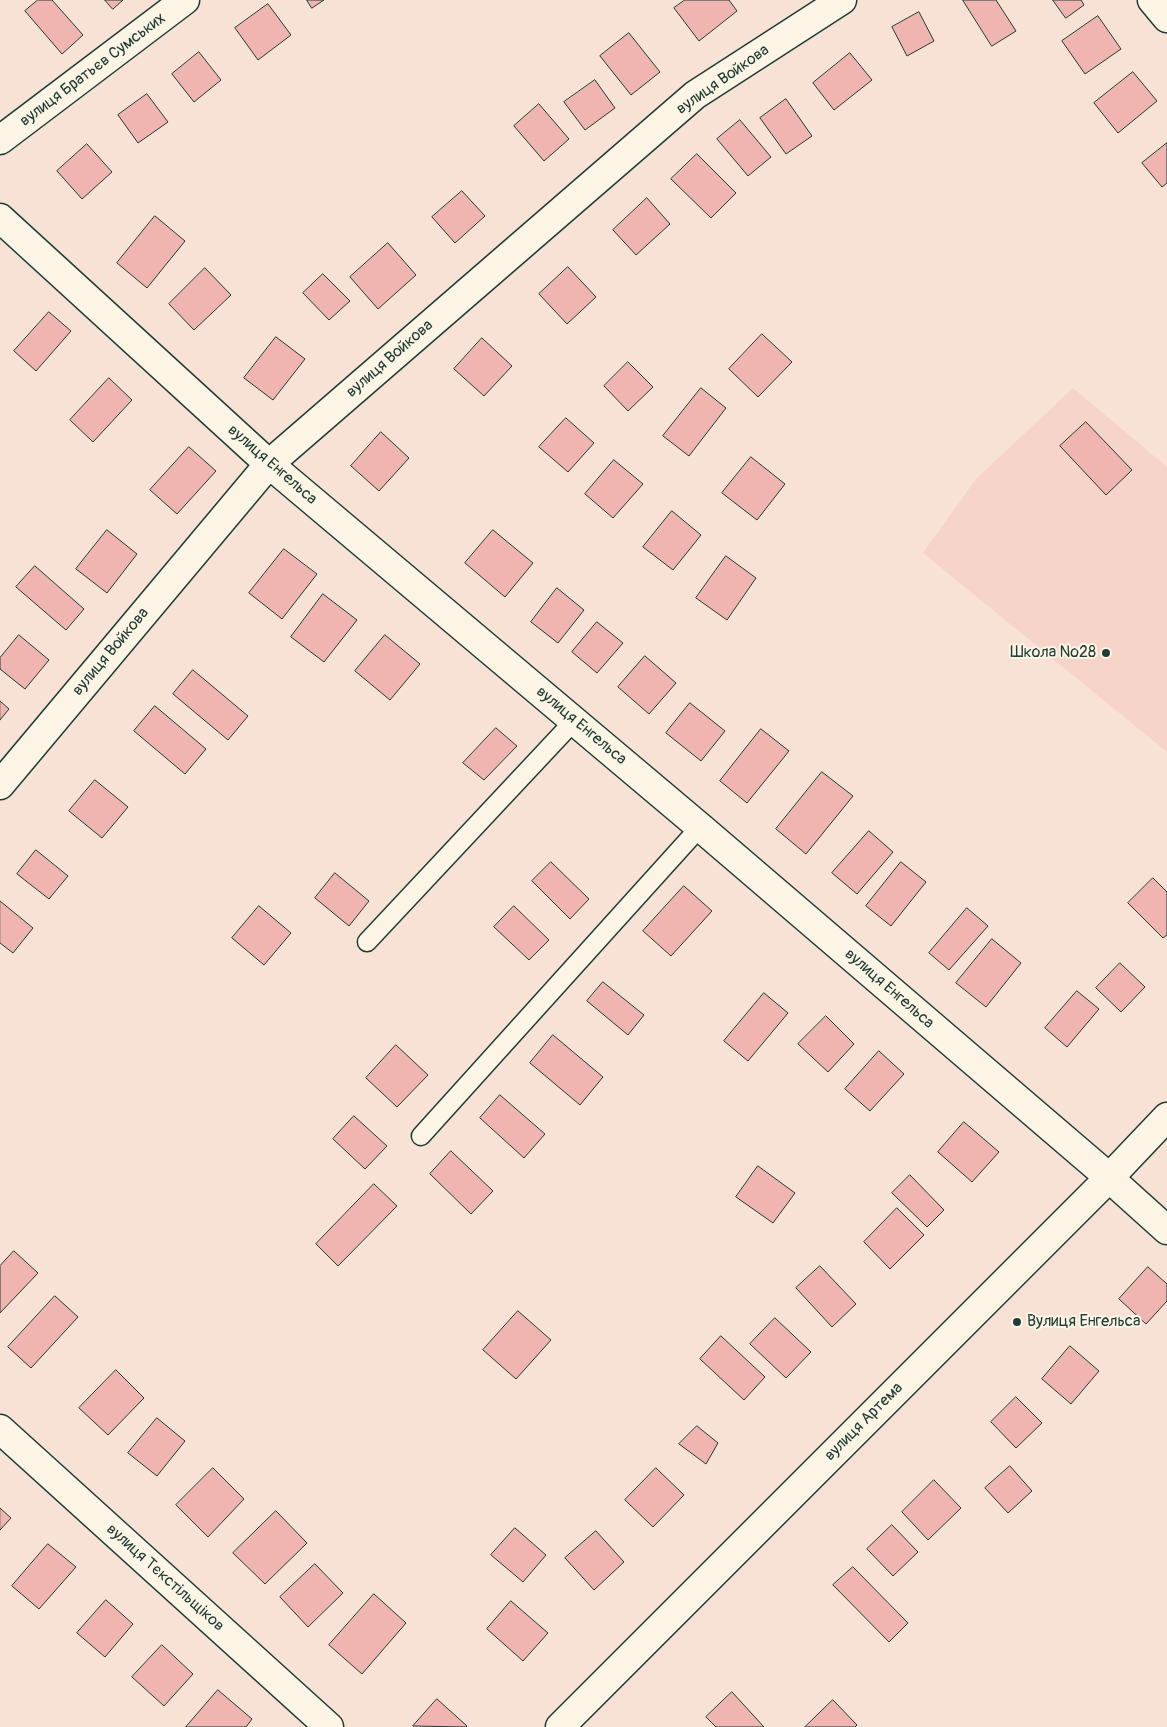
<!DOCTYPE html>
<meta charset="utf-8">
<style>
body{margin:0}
canvas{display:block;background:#f8e2d5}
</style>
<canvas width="1167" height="1727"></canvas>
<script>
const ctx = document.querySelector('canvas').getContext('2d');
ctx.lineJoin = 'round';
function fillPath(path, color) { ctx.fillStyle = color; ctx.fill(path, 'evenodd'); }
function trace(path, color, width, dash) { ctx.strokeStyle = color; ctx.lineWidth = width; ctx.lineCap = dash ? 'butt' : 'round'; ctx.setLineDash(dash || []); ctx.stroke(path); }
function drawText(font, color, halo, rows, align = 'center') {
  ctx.font = font + ' Pangolin,sans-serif'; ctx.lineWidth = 4; ctx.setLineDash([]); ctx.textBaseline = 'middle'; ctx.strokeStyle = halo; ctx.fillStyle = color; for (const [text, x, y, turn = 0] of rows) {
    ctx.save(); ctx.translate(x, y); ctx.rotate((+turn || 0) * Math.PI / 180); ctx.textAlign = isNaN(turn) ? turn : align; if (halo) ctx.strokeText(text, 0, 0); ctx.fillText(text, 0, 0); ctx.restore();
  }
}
const built = new Path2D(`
 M 1073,388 L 1167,467 L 1167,752 L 923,553 L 976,479 Z`);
const building = new Path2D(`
 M 38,0 L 52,0 L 83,35 L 62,54 L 25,11 Z
 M 105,0 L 123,0 L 113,9 Z
 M 307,0 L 324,0 L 312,8 Z
 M 685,0 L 729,0 L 737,11 L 699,41 L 674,8 Z
 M 963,0 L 996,0 L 1016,31 L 992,46 Z
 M 1053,0 L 1081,0 L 1084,5 L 1066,18 Z
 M 268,4 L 291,35 L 258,60 L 235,28 Z
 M 919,12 L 934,41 L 907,56 L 892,27 Z
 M 1098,16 L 1121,49 L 1085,74 L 1062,41 Z
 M 629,33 L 660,72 L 631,95 L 600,56 Z
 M 199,52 L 221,80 L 194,102 L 172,74 Z
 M 850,53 L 872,80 L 834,110 L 813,83 Z
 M 1133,72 L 1157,101 L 1118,133 L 1094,103 Z
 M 595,80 L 615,108 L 585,130 L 564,102 Z
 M 147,94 L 168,122 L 138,143 L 118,115 Z
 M 786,99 L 812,136 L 786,154 L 760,118 Z
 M 539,104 L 569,139 L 544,161 L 514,126 Z
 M 740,120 L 771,157 L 748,176 L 717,139 Z
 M 1167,143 L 1167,183 L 1162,187 L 1142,163 Z
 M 87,144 L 112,172 L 82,199 L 57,171 Z
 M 697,154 L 736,193 L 711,218 L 671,179 Z
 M 462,191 L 485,216 L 455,243 L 432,217 Z
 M 647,198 L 670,224 L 636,255 L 613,230 Z
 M 155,216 L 185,241 L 147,288 L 117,263 Z
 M 388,243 L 416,275 L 378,309 L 350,277 Z
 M 568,267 L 596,297 L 567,324 L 539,294 Z
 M 205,268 L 231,295 L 194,330 L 169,304 Z
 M 323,274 L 350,301 L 329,320 L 303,293 Z
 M 49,312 L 71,331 L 36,371 L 14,351 Z
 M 762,334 L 792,362 L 758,397 L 729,369 Z
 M 276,337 L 305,359 L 273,400 L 244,378 Z
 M 482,338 L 512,366 L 484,396 L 454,369 Z
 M 628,362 L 653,387 L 628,411 L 604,386 Z
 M 109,378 L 132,400 L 93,442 L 70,420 Z
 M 701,388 L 726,408 L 689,456 L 663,436 Z
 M 566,418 L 594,443 L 568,472 L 539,447 Z
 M 1086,422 L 1132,470 L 1106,495 L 1060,446 Z
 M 381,432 L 409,458 L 379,491 L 351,466 Z
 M 189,447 L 216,471 L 177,514 L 150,490 Z
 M 751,457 L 785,484 L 757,520 L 722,493 Z
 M 614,460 L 643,484 L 613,518 L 585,494 Z
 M 672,511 L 701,535 L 673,570 L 643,547 Z
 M 107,530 L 137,554 L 107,593 L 76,569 Z
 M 493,530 L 533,563 L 505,597 L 465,563 Z
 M 284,549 L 317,574 L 282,619 L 249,593 Z
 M 726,556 L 756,578 L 727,620 L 696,598 Z
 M 35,566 L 84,609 L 66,630 L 16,587 Z
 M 557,588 L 584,610 L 558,643 L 531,622 Z
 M 323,594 L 357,620 L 324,662 L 291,637 Z
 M 597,622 L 623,643 L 597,673 L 572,652 Z
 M 19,635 L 49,660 L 25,689 L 0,669 L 0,658 Z
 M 385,635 L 420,664 L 390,700 L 355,671 Z
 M 645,656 L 676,683 L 649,714 L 618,687 Z
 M 193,670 L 248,716 L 228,740 L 173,694 Z
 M 0,701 L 9,709 L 0,720 Z
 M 690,703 L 725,731 L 701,761 L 666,733 Z
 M 155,706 L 206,749 L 185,774 L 134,731 Z
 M 496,728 L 517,746 L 484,780 L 463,763 Z
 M 761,729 L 789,751 L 747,803 L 720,781 Z
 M 822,772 L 853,796 L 806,854 L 776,829 Z
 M 95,780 L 128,807 L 102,838 L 69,811 Z
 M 869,831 L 893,852 L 857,894 L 832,873 Z
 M 36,850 L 68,876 L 49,899 L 17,874 Z
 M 551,862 L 589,899 L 570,919 L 532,881 Z
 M 901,862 L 926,882 L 891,926 L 866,906 Z
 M 335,873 L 369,901 L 349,926 L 315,898 Z
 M 1153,878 L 1167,892 L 1167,935 L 1163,938 L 1128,903 Z
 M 684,886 L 712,911 L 671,956 L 643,931 Z
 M 0,901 L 33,928 L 13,953 L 0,943 Z
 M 259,906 L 291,933 L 264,965 L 232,938 Z
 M 514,906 L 549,940 L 529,960 L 494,927 Z
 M 967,908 L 988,926 L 949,970 L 929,953 Z
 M 992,939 L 1021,963 L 986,1007 L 956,983 Z
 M 1120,963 L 1145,987 L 1121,1012 L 1096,988 Z
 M 603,982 L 644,1015 L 628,1035 L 587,1001 Z
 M 1077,991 L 1099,1009 L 1067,1047 L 1045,1028 Z
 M 764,993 L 788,1013 L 748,1061 L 724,1041 Z
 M 826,1016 L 854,1044 L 828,1072 L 798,1044 Z
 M 553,1035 L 603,1077 L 580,1105 L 530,1063 Z
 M 396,1045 L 428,1075 L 397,1107 L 366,1078 Z
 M 879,1051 L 904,1074 L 870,1111 L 845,1089 Z
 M 500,1095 L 545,1134 L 524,1158 L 480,1118 Z
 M 354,1116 L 387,1146 L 365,1169 L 333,1139 Z
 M 964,1122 L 999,1152 L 972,1182 L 938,1152 Z
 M 451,1151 L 493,1191 L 471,1214 L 430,1174 Z
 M 758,1166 L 795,1193 L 773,1223 L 736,1197 Z
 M 910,1175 L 944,1210 L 927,1227 L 892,1193 Z
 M 374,1184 L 397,1206 L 338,1266 L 316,1244 Z
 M 897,1208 L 924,1235 L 890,1269 L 864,1242 Z
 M 14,1251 L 38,1273 L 0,1313 L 0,1266 Z
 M 820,1266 L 856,1304 L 832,1327 L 796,1288 Z
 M 1148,1267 L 1167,1284 L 1167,1301 L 1146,1324 L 1119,1299 Z
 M 55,1296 L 78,1317 L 31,1368 L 8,1347 Z
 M 518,1311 L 551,1340 L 516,1379 L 483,1350 Z
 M 775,1318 L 811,1352 L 786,1378 L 750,1344 Z
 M 721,1336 L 765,1377 L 744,1400 L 700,1359 Z
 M 1070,1346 L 1099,1371 L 1071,1404 L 1042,1379 Z
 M 116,1370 L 144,1398 L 108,1435 L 79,1408 Z
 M 1016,1397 L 1042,1423 L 1016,1448 L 991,1422 Z
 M 157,1418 L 185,1441 L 157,1476 L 128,1453 Z
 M 697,1426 L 718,1443 L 706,1464 L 679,1444 Z
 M 1010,1466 L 1032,1491 L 1008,1513 L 985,1488 Z
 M 213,1468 L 244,1499 L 208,1537 L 176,1505 Z
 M 656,1468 L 684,1495 L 653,1527 L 625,1500 Z
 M 934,1480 L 961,1508 L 928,1540 L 902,1512 Z
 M 0,1508 L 11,1518 L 0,1530 Z
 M 276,1511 L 307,1543 L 265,1584 L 233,1553 Z
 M 892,1525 L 918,1552 L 893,1576 L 867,1549 Z
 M 515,1528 L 546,1555 L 523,1582 L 491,1555 Z
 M 596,1531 L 624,1562 L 594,1590 L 565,1558 Z
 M 48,1544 L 76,1567 L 39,1609 L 12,1586 Z
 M 315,1564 L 343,1593 L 308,1627 L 280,1597 Z
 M 853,1567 L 908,1623 L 889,1642 L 833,1585 Z
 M 374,1594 L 406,1623 L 362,1674 L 329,1645 Z
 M 106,1600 L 133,1624 L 105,1657 L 77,1633 Z
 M 511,1601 L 548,1633 L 523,1661 L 487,1629 Z
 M 162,1645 L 193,1674 L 164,1706 L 132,1677 Z
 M 218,1690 L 252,1719 L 246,1727 L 186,1727 Z
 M 732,1692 L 764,1727 L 716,1727 L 706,1717 Z
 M 437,1699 L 467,1726 L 466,1727 L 413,1726 Z
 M 833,1700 L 857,1725 L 855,1727 L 805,1727 Z`);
const lane = new Path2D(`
 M 367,942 L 574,721
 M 421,1136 L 700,827`);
const street = new Path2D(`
 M 1152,0 L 1167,18
 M 0,140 L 185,0
 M 0,218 L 269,464 L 700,827 L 1097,1167 L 1167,1230
 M 0,785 L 269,464 L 695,95 L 842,0
 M 0,1429 L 329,1727`);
const secondary = new Path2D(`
 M 560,1727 L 1109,1178 L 1167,1117`);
const markers = [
 [1106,653,5,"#1f3d34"],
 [1017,1322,5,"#1f3d34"]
];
const streetNames = [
 ["вулиця Братьєв Сумських",93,70,-37],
 ["вулиця Войкова",723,80,-35],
 ["вулиця Войкова",390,359,-41],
 ["вулиця Енгельса",272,465,41],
 ["вулиця Войкова",111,652,-50],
 ["вулиця Енгельса",581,726,40],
 ["вулиця Енгельса",889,989,41],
 ["вулиця Артема",864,1422,-45],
 ["вулиця Тєкстільщіков",165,1578,42]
];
const poiNames = [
 ["Школа №28",1096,653],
 ["Вулиця Енгельса",1027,1322,"left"]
];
fillPath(built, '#f6d4ca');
fillPath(building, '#f0b4b1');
trace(building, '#1f3d34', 1);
trace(lane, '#1f3d34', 21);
trace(street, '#1f3d34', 31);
trace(secondary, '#1f3d34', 31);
trace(lane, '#fcf5e5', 18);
trace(street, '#fcf5e5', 28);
trace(secondary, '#fcf5e5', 28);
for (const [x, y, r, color] of markers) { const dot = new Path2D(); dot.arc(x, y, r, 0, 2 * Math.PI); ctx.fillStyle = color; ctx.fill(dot); trace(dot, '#fcf5e5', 2); }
drawText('16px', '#1f3d34', '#fcf5e5', streetNames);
drawText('16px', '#1f3d34', '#fcf5e5', poiNames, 'right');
</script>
